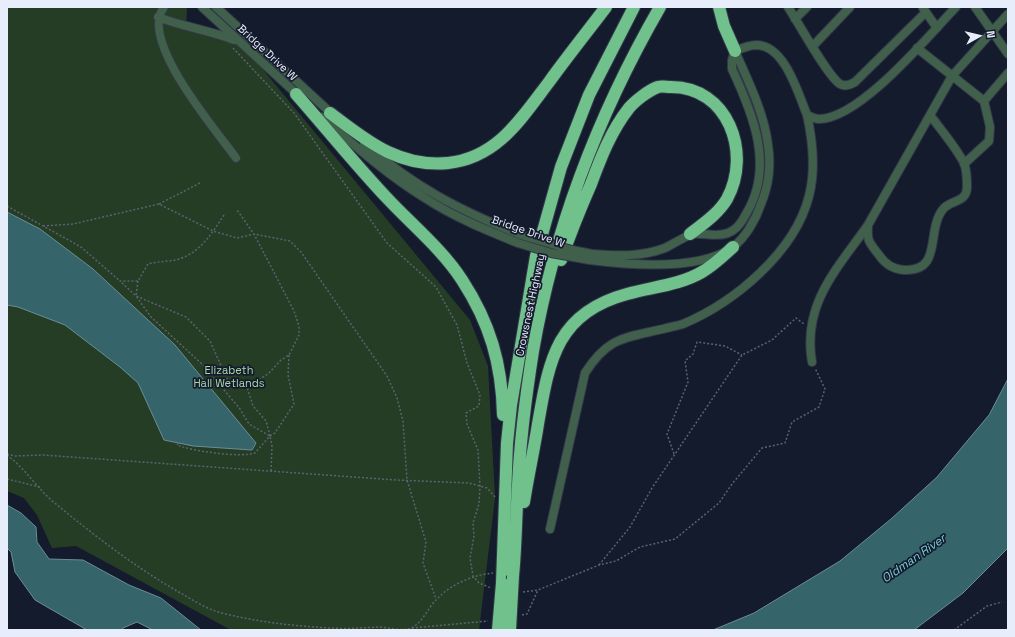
<!DOCTYPE html>
<style>
body{margin:0}
#map{position:relative;width:1015px;height:637px;overflow:hidden;background:#141b2d;font-family:"Space Grotesk",sans-serif}
canvas{display:block}
.frame{position:absolute;inset:0;border:8px solid #e8edfb;pointer-events:none}
.north{position:absolute;left:959px;top:16px;width:40px;height:40px;-webkit-text-stroke:3px #141b2d;paint-order:stroke;rotate:82deg;font-size:11px;font-weight:700;line-height:16px;text-align:center;color:#e8edfb}
.north::after{content:'';display:block;margin:auto;width:14px;height:18px;background:#e8edfb;clip-path:polygon(50% 0,100% 100%,50% 72%,0 100%)}
</style>
<div id="map">
<canvas width="1015" height="637"></canvas>
<div class="frame"></div>
<div class="north">N</div>
</div>
<script>
const ctx = document.querySelector('canvas').getContext('2d');
ctx.lineJoin = 'round';
function fillPath(path, color) { ctx.fillStyle = color; ctx.fill(path, 'evenodd'); }
function trace(path, color, width, dash) { ctx.strokeStyle = color; ctx.lineWidth = width; ctx.lineCap = dash ? 'butt' : 'round'; ctx.setLineDash(dash || []); ctx.stroke(path); }
function drawText(font, color, halo, rows, align = 'center') {
  ctx.font = font + ' "Space Grotesk",sans-serif'; ctx.lineWidth = 3.5; ctx.setLineDash([]); ctx.textBaseline = 'middle'; ctx.strokeStyle = halo; ctx.fillStyle = color; for (const [text, x, y, turn = 0] of rows) {
    ctx.save(); ctx.translate(x, y); ctx.rotate((+turn || 0) * Math.PI / 180); ctx.textAlign = isNaN(turn) ? turn : align; if (halo) ctx.strokeText(text, 0, 0); ctx.fillText(text, 0, 0); ctx.restore();
  }
}
const green = new Path2D(`
 M 7,7 L 187,7 L 186,29 L 241,43 L 470,320 L 488,366 L 495,498 L 479,630 L 231,630 L 76,546 L 52,548 L 37,515 L 24,498 L 7,491 Z`);
const water = new Path2D(`
 M 7,212 L 40,229 L 93,269 L 175,345 L 256,443 L 252,450 L 193,446 L 164,440 L 138,383 L 120,367 L 65,325 L 18,307 L 7,305 Z
 M 1008,379 L 1008,548 L 963,593 L 914,630 L 713,630 L 754,613 L 840,561 L 891,519 L 937,477 L 989,415 Z
 M 7,505 L 21,513 L 36,527 L 37,542 L 49,559 L 83,560 L 129,585 L 161,598 L 201,630 L 153,630 L 137,622 L 123,628 L 122,630 L 87,630 L 35,600 L 15,572 L 11,552 L 7,548 Z`);
const path = new Path2D(`
 M 233,48 L 294,113 L 387,243 L 436,287 L 457,325 L 467,363 L 480,395 L 479,406 L 466,413 L 467,424 L 478,450 L 480,486 L 479,504 L 473,523 L 474,536 L 470,558 L 473,576 L 479,583 L 491,588
 M 159,204 L 200,183
 M 7,206 L 81,247 L 120,281
 M 224,215 C 212,233 201,252 179,259 C 169,262 158,261 148,264 L 138,281 L 120,281 L 136,296 L 186,317 L 210,341 L 228,381 L 238,385 L 246,384 L 255,382 L 268,374 L 281,360 L 289,355 L 299,335 L 299,326 L 294,311 L 254,234 L 237,210
 M 43,226 L 73,224 L 159,204 L 213,231 L 237,238 L 254,234 L 290,241 L 301,252 L 387,376 L 397,398 L 403,421 L 407,480 L 426,542 L 423,563 L 436,599
 M 138,281 L 136,296 L 151,317 L 204,366 L 240,409 L 249,424 L 270,436 L 272,446 L 271,471
 M 270,436 L 275,433 L 294,404 L 288,375 L 289,355
 M 178,443 L 177,445 C 191,451 241,458 255,453 L 270,436 L 266,421 L 253,406 L 246,384
 M 7,454 L 15,456 L 43,455 L 396,480 L 469,483 L 487,488 L 495,497
 M 674,454 L 667,434 L 688,382 L 685,361 L 693,354 L 697,342 L 725,346 L 742,355
 M 7,455 C 26,469 38,490 56,504 C 96,537 139,570 184,595 C 196,602 209,610 222,613 C 257,622 294,626 330,628 C 346,629 362,628 378,627 C 389,627 401,632 411,628 C 423,623 428,607 437,599 C 451,584 473,575 493,573
 M 7,479 L 40,487
 M 599,565 L 630,527 L 652,488 L 742,355 L 772,340 L 796,318 L 804,324
 M 523,592 L 538,590 L 599,565 L 616,561 L 640,547 L 675,539 L 719,503 L 732,484 L 762,448 L 785,443 L 792,422 L 819,407 L 825,389 L 815,368
 M 522,615 L 527,614 L 538,590
 M 412,628 L 488,621
 M 954,630 L 987,606 L 1002,602`);
const minor = new Path2D(`
 M 164,7 C 138,40 216,130 236,158
 M 202,7 L 300,97
 M 216,7 L 333,115
 M 788,7 C 798,22 828,77 840,84 C 845,87 850,85 855,82 L 926,12
 M 975,7 L 1008,54
 M 923,8 L 937,28
 M 158,17 C 183,27 209,30 234,40
 M 795,19 L 807,7
 M 813,46 L 850,7
 M 917,48 L 984,101
 M 735,51 C 742,48 749,45 757,45 C 785,46 798,93 807,115 C 811,117 815,119 819,119 C 860,119 928,36 956,7
 M 930,115 C 941,130 955,146 964,163 C 966,168 967,180 967,187 C 967,202 952,200 944,208 C 925,229 944,272 904,270 C 892,269 885,264 879,255 C 869,242 867,242 868,225 L 952,76 L 1008,14
 M 322,117 C 355,146 387,175 425,198 C 454,217 486,230 518,243
 M 364,143 C 414,187 459,210 521,235
 M 964,164 L 989,141 L 990,127 L 984,101 L 1008,73
 M 592,254 C 617,256 641,257 665,248 C 671,245 688,235 692,234 C 704,232 715,238 728,233 C 737,230 742,222 746,214 C 775,167 753,114 732,69 L 732,60 L 735,51
 M 590,260 C 629,265 700,271 733,247 C 746,237 756,219 761,204 C 769,185 771,165 768,145 C 764,112 748,81 735,51
 M 812,362 C 802,304 837,269 868,225
 M 550,529 L 585,373 C 608,337 624,338 663,329 C 670,327 677,326 683,324 C 735,302 795,252 809,196 C 816,169 813,142 807,115`);
const highway = new Path2D(`
 M 719,7 L 724,26 L 735,51
 M 296,94 C 326,128 355,164 386,197 C 411,224 442,249 462,280 C 490,323 502,364 503,415
 M 330,113 C 349,127 367,142 388,152 C 407,161 427,165 448,163 C 497,158 521,119 549,82 C 567,57 587,32 606,7
 M 561,260 C 570,234 580,209 591,184 C 601,157 611,131 629,108 C 635,101 649,90 658,87 C 662,86 667,87 670,87 C 728,86 752,153 727,199 C 718,214 703,224 690,234
 M 524,502 C 528,476 534,450 538,424 C 549,361 556,313 627,294 C 652,287 680,285 702,272 C 714,265 723,256 733,247
 M 513,576 C 516,546 516,516 518,485 C 520,441 526,395 533,351 C 554,230 599,113 660,7
 M 502,583 L 507,443 L 511,405 L 536,256 L 561,167 L 589,95 L 634,7`);
const minorBridge = new Path2D(`
 M 521,235 L 572,250 L 592,254
 M 518,243 L 551,253 L 590,260`);
const highwayBridge = new Path2D(`
 M 498,630 L 502,583
 M 510,630 L 513,576`);
const streetNames = [
 ["Bridge Drive W",267,53,43],
 ["Bridge Drive W",528,232,19],
 ["Crowsnest Highway",531,305,-78]
];
const parkNames = [
 ["Elizabeth",229,371],
 ["Hall Wetlands",229,384]
];
const waterNames = [
 ["Oldman River",914,559,-35]
];
fillPath(green, '#263d25');
fillPath(water, '#35646a');
trace(water, '#6b8d96', 1);
trace(minor, '#32384a', 10);
trace(highway, '#32384a', 14);
trace(path, '#5b6272', 1.5, [2, 2]);
trace(minor, '#41604b', 8);
trace(highway, '#70c18c', 12);
trace(minorBridge, '#32384a', 10, []);
trace(highwayBridge, '#32384a', 14, []);
trace(minorBridge, '#41604b', 8);
trace(highwayBridge, '#70c18c', 12);
drawText('11px', '#e8edfb', '#141b2d', streetNames);
drawText('11px', '#aad7a6', '#141b2d', parkNames);
drawText('italic 12px', '#7bcdd9', '#141b2d', waterNames);
</script>
